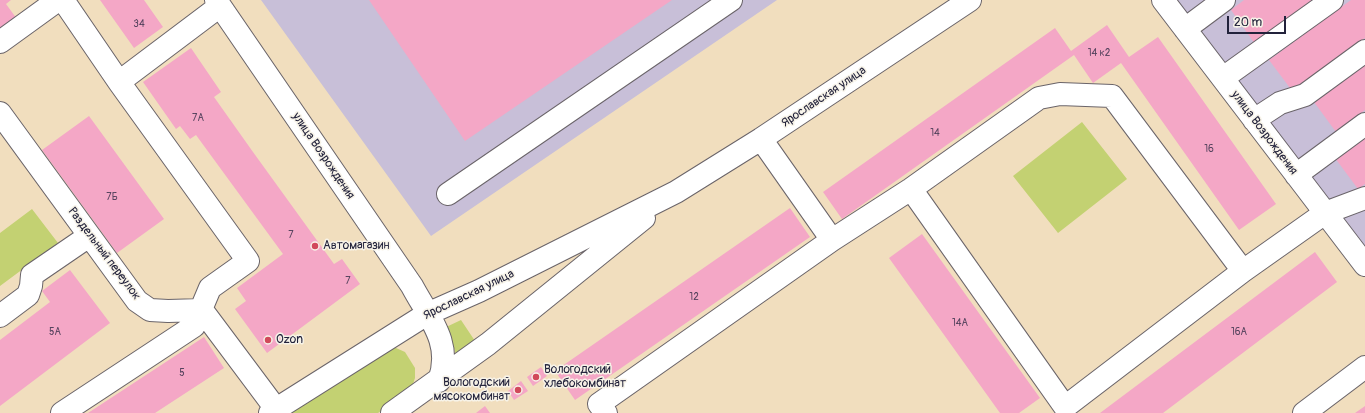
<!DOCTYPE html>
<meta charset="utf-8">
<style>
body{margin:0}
#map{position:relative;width:1365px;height:413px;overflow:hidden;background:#f1debe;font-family:Pangolin,sans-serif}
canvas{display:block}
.scale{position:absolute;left:1227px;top:16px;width:59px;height:18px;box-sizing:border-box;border:2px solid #22223b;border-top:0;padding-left:5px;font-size:12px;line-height:14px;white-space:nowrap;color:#22223b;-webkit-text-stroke:3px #f7f3e8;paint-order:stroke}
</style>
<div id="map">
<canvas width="1365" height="413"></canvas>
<div class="scale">20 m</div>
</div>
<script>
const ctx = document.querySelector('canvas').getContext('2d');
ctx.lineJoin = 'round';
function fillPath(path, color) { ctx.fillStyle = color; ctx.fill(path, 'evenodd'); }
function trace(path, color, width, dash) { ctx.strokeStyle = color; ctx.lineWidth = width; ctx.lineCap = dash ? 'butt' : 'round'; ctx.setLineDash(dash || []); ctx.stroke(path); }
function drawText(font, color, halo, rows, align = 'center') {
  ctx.font = font + ' Pangolin,sans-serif'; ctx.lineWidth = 3; ctx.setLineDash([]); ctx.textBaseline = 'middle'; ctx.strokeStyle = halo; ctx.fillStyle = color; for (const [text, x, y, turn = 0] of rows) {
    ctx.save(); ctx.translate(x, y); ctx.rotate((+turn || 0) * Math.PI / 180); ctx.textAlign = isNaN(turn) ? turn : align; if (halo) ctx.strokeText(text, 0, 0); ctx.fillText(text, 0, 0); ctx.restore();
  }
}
const industrial = new Path2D(`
 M 261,0 L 777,0 L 431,236 Z
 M 1175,0 L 1365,0 L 1365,248 Z`);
const green = new Path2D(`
 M 1082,122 L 1127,179 L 1058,233 L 1013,176 Z
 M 32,209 L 58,243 L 0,286 L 0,233 Z
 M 461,320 L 475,341 L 456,355 L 452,341 L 442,329 Z
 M 387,347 L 396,348 L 405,352 L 415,368 L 415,378 L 412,387 L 404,395 L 378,413 L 285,413 Z`);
const building = new Path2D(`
 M 0,0 L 11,0 L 6,4 L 17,19 L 0,31 Z
 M 100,0 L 144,0 L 163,27 L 134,48 Z
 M 369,0 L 672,0 L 465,141 Z
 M 1244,0 L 1314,0 L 1255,44 L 1231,10 Z
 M 1351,0 L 1365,0 L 1365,38 L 1293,92 L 1269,60 Z
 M 1107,25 L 1129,57 L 1158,37 L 1276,204 L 1239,230 L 1121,63 L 1093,83 L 1074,55 L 842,219 L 823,192 L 1055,28 L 1071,51 Z
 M 191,48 L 221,92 L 214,97 L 253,152 L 334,264 L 342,259 L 360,284 L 267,353 L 235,309 L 246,301 L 237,288 L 283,254 L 196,135 L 190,139 L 180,126 L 176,129 L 143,82 Z
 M 1365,65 L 1365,110 L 1336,132 L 1314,102 Z
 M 89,116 L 164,219 L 117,253 L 42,150 Z
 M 1365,136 L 1365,184 L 1358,189 L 1335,158 Z
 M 790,208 L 810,237 L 575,400 L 555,371 Z
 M 922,234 L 1040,398 L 1019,413 L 1000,413 L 889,258 Z
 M 1315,252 L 1337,282 L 1163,413 L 1100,413 Z
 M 70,270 L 110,323 L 0,406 L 0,340 L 50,302 L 42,291 Z
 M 204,337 L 224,368 L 155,413 L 88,413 Z
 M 541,367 L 547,376 L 533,386 L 527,377 Z
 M 521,381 L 528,391 L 514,400 L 508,391 Z
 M 485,406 L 490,413 L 476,413 Z
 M 1365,406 L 1365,413 L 1355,413 Z`);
const minor = new Path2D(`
 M 63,0 L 119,82
 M 216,0 L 412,286 C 429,318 453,343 439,381
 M 1163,0 L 1365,265
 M 1185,29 L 1224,0
 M 0,42 L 58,0
 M 1223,78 L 1332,0
 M 0,113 L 137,301 L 150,310 L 168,311 L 202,310 L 276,409
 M 1254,120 L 1280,103 L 1305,95 L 1365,51
 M 761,139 L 832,240 L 911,189 L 1039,98 L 1060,94 L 1112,96 L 1243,271 L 1325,213 L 1365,198
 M 1296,175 L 1365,124
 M 911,189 L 1065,407 L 1243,271
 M 448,194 L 731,0
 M 0,316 L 28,295 L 31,286 L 32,275 L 89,236
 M 62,413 L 194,326 L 210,288 L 248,261 L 119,82 L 220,6
 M 270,413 L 427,314 L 479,291 L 676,192 L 761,139 L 970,0
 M 392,413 L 488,344 L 644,218
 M 606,413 L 599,404 L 832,240
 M 1304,413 L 1365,367`);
const markers = [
 [315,246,4,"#d1495b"],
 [268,340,4,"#d1495b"],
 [536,377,4,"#d1495b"],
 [518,390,4,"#d1495b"]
];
const numberNames = [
 ["34",139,24],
 ["14 к2",1099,53],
 ["7А",198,118],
 ["14",935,133],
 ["16",1209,149],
 ["7Б",112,197],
 ["7",291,235],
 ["7",348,281],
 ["12",694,297],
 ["14А",960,323],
 ["5А",55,332],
 ["16А",1239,332],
 ["5",182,373]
];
const streetNames = [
 ["Ярославская улица",824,97,-34],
 ["улица Возрождения",1264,133,53],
 ["улица Возрождения",323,156,56],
 ["Раздельный переулок",104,254,53],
 ["Ярославская улица",469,295,-26]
];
const poiNames = [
 ["Автомагазин",323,246],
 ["Ozon",276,340],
 ["Вологодский",544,370],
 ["хлебокомбинат",544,384],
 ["Вологодский",510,383,"right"],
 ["мясокомбинат",510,397,"right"]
];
fillPath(industrial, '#c8bfd8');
fillPath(green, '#c3d172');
fillPath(building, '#f4a7c6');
trace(minor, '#6a6469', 24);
trace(minor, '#fff', 22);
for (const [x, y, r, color] of markers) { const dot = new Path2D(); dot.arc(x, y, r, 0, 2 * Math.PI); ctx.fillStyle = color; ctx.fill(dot); trace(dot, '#f7f3e8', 1.5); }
drawText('10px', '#56435e', null, numberNames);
drawText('12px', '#22223b', '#f7f3e8', streetNames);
drawText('12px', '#22223b', '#f7f3e8', poiNames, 'left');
</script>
